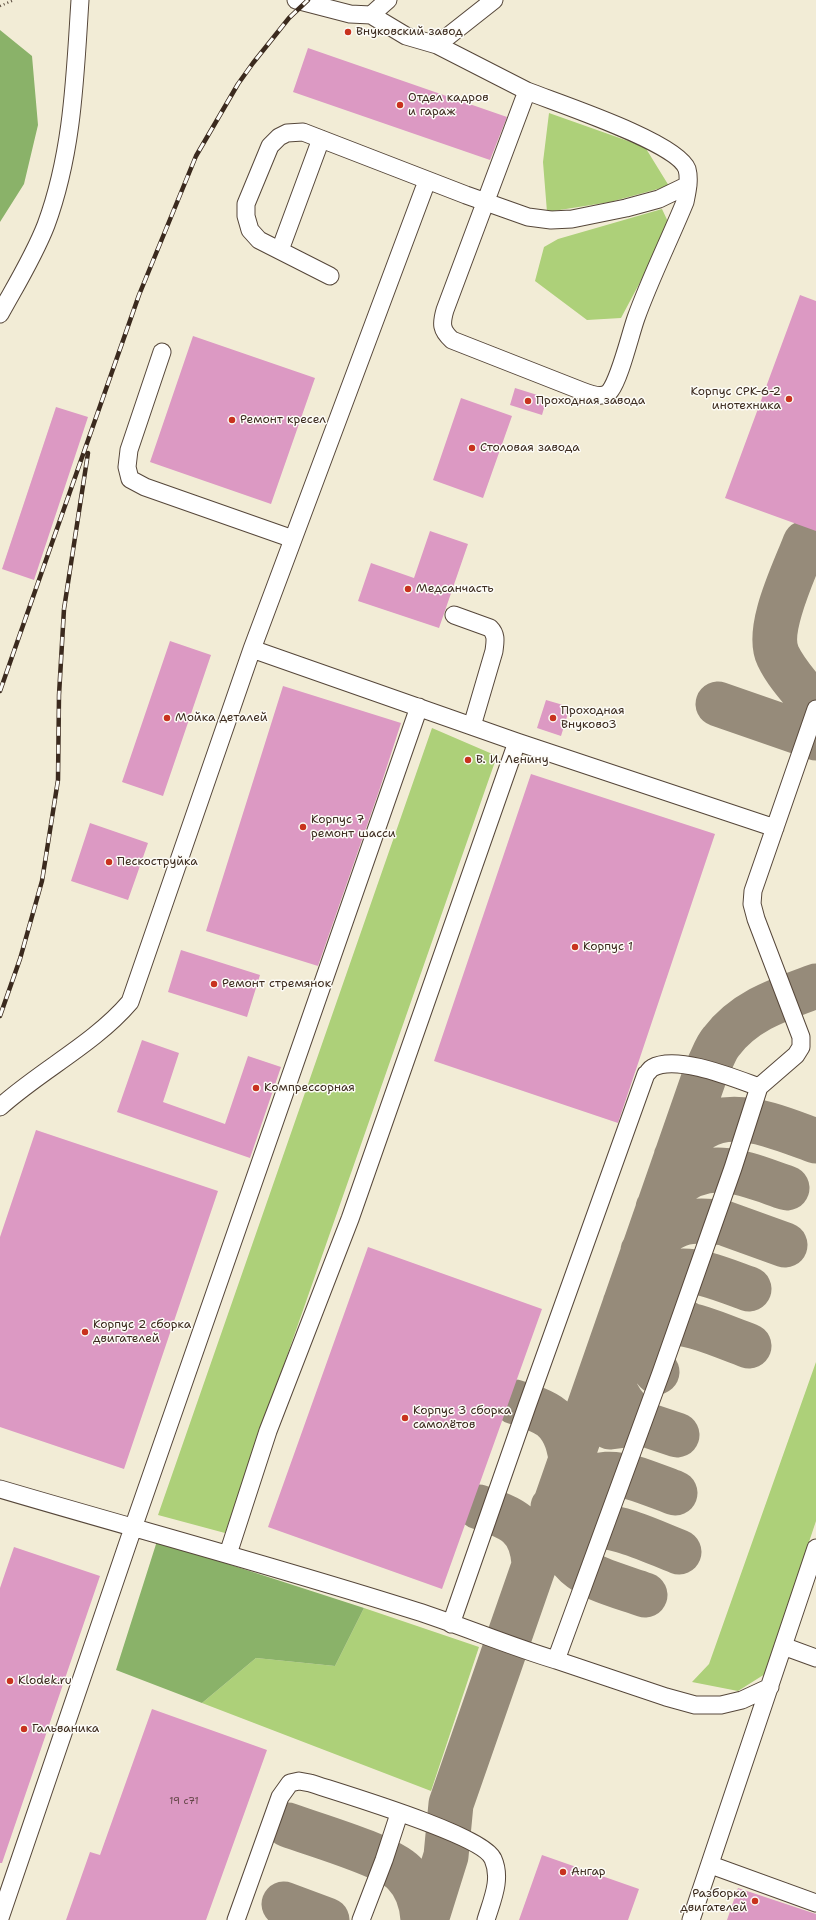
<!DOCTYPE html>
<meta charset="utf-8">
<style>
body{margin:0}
canvas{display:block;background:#f2ecd6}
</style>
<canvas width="816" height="1920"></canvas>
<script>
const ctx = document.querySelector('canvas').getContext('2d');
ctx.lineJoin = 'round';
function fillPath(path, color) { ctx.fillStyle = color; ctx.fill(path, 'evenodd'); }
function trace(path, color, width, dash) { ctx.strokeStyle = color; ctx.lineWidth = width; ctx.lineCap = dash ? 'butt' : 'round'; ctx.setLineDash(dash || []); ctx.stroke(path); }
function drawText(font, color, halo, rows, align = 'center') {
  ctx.font = font + ' "Shantell Sans",sans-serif'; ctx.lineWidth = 3; ctx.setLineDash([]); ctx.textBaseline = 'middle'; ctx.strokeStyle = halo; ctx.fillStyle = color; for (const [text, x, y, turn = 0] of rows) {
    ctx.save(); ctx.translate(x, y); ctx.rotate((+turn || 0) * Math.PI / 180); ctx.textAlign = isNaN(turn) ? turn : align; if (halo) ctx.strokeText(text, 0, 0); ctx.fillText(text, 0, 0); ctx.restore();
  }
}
const green = new Path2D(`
 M 549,113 L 645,147 L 669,186 L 610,202 L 547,212 L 543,162 Z
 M 662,209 L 670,226 L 621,318 L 587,320 L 535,281 L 544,247 L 558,239 Z
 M 432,728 L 497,756 L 225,1533 L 158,1515 Z
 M 816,1362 L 816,1521 L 765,1674 L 738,1691 L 692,1682 L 709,1664 Z
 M 364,1608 L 479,1647 L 431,1791 L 202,1703 L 256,1658 L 335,1666 Z`);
const forest = new Path2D(`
 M 0,30 L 32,56 L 38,125 L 24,184 L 0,222 Z
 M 157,1541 L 364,1608 L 335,1666 L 256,1658 L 202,1703 L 116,1670 Z`);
const taxiway = new Path2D(`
 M 805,543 C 795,570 765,629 778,656 C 787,675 803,691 816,707
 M 718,704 L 816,738
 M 676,1157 C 709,1096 766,1123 816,1141
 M 658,1208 C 663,1201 667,1194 673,1188 C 709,1155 748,1175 787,1188
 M 688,1324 C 681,1320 672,1317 666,1311 C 649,1295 645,1273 643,1251 C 670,1223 686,1217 724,1223 L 785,1245
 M 657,1372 C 635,1348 629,1337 625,1304 C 668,1255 696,1270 749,1289
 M 515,1402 C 527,1406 542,1410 552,1418 C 575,1438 569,1469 579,1495 C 585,1509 598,1520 611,1527
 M 641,1423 C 617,1401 612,1389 608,1357 C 612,1352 615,1347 619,1342 C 657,1303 707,1331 749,1346
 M 610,1427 L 641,1423 L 677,1435
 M 479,1507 C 512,1518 531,1525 534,1563
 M 581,1526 C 614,1522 648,1540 679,1552
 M 645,1595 C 590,1576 559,1573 553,1507 C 596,1458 622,1473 675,1493
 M 288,1825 C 315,1835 386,1855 404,1873 C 416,1885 422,1903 423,1920
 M 284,1904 L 327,1920
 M 426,1920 L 446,1856 L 451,1804 L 707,1069 C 712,1060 715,1049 721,1042 C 745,1010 781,999 816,986`);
const building = new Path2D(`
 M 308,48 L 507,117 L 490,160 L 293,92 Z
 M 800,295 L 816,301 L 816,531 L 725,498 Z
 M 193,336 L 315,378 L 271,504 L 150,462 Z
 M 515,388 L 547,398 L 542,415 L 510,405 Z
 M 461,398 L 512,416 L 483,498 L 433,480 Z
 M 56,407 L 88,417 L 34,580 L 2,569 Z
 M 430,531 L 468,544 L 439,628 L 358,601 L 371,563 L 414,578 Z
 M 170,641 L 211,655 L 163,796 L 122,782 Z
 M 283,686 L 401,723 L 379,791 L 318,966 L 206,931 Z
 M 546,700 L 570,707 L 561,736 L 537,728 Z
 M 531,774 L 715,834 L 618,1123 L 434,1061 Z
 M 90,823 L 148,843 L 128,900 L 71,881 Z
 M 181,950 L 260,975 L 247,1017 L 168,992 Z
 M 142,1040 L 179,1053 L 163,1102 L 225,1124 L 248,1056 L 281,1067 L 250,1158 L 117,1112 Z
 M 36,1130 L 218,1191 L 124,1469 L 0,1427 L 0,1237 Z
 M 368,1247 L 542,1309 L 442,1589 L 268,1527 Z
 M 14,1547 L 100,1576 L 2,1863 L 0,1863 L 0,1588 Z
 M 152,1709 L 267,1750 L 206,1920 L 66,1920 L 90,1852 L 100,1855 Z
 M 542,1855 L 639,1889 L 628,1920 L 519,1920 Z
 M 738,1888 L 816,1914 L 816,1920 L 727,1920 Z`);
const path = new Path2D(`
 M 0,6 L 14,0`);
const minor = new Path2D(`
 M 296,0 L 350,14 L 371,15 L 388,0
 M 371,15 L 406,36 L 437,45 L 527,91 L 445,310 C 441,324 441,330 452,340 L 582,391 C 590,394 604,399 610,391 C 620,378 630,335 636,318 C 650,279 669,241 685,202 C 687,192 690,180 687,169 C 677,142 557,103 527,91
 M 437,45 L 494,0
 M 280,250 L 321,139
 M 330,276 L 259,240 L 250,230 L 246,216 L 246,204 L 270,146 L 279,137 L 287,133 L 303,132 L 466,195 L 528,217 L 551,220 L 572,219 L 626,208 L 659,199 L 688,185
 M 0,314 C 16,285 34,256 46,225 C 73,152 75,76 80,0
 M 162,352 L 129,450 L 127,467 L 130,479 L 145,487 L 293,539
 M 454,615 L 490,628 C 497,635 495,642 494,651 L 472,726
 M 252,649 L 427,181
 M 0,1107 C 41,1070 94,1044 130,1002 L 252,649 L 517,742 L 775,828
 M 0,1489 C 139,1530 278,1567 416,1611 C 463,1626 509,1646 556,1660 L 661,1373 L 733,1168 L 759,1087 L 796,1055 L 801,1047 L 801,1037 L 756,919 L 752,904 L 753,891 L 816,709
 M 228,1554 L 268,1431 L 350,1219 L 517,742
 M 451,1624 L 527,1406 L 646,1074 C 648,1073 650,1069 652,1068 C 676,1054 734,1078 759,1087
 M 783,1646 L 816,1658
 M 556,1660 L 666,1697 L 695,1705 L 721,1705 L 742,1700 L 770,1687
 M 711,1865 L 816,1903
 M 0,1918 L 133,1528 L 419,707
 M 236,1920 L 280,1797 L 290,1783 L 299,1781 L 310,1783 C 340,1793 483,1835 493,1859 C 502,1879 492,1900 486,1920
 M 361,1920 L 384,1860 L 399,1814
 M 691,1920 L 816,1548`);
const rail = new Path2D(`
 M 0,691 L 139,295 L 196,156 L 238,84 L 253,63 L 289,18 L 308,0
 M 0,1016 L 20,959 L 42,881 L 58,780 L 59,695 L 64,609 L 88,453`);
const markers = [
 [348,32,4,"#c8321e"],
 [400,105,4,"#c8321e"],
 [789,399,4,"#c8321e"],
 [528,401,4,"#c8321e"],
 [232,420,4,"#c8321e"],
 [472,448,4,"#c8321e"],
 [408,589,4,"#c8321e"],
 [167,718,4,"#c8321e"],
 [553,718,4,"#c8321e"],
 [468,760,4,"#c8321e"],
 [303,827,4,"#c8321e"],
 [109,862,4,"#c8321e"],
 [575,947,4,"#c8321e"],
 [214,984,4,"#c8321e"],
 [256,1088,4,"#c8321e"],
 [85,1332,4,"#c8321e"],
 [405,1418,4,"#c8321e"],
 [10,1681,4,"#c8321e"],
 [24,1729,4,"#c8321e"],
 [563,1872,4,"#c8321e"],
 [755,1901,4,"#c8321e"]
];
const numberNames = [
 ["19 с71",184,1801]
];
const poiNames = [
 ["Внуковский завод",356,32],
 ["Отдел кадров",408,98],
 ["и гараж",408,112],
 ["Корпус СРК-6-2",781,392,"right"],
 ["инотехника",781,406,"right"],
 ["Проходная завода",536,401],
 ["Ремонт кресел",240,420],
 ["Столовая завода",480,448],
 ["Медсанчасть",416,589],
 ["Проходная",561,711],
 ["Внуково3",561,725],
 ["Мойка деталей",175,718],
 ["В. И. Ленину",476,760],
 ["Корпус 7",311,820],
 ["ремонт шасси",311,834],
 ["Пескоструйка",117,862],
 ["Корпус 1",583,947],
 ["Ремонт стремянок",222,984],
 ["Компрессорная",264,1088],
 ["Корпус 2 сборка",93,1325],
 ["двигателей",93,1339],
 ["Корпус 3 сборка",413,1411],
 ["самолётов",413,1425],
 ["Klodek.ru",18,1681],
 ["Гальваника",32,1729],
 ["Ангар",571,1872],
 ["Разборка",747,1894,"right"],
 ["двигателей",747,1908,"right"]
];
fillPath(green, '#add079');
fillPath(forest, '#8ab269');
trace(taxiway, '#968b7a', 45);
fillPath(building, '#dc99c3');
trace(minor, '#56473a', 19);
trace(path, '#56473a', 2.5, [1, 3]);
trace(minor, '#fff', 17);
trace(rail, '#3b2a1e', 4.5);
trace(rail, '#fdfcf7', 3, [9]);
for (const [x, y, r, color] of markers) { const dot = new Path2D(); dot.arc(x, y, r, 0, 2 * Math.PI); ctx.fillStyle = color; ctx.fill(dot); trace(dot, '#fdfcf7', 1.5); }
drawText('10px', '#634647', null, numberNames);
drawText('12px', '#3b2a1e', '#fdfcf7', poiNames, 'left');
</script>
